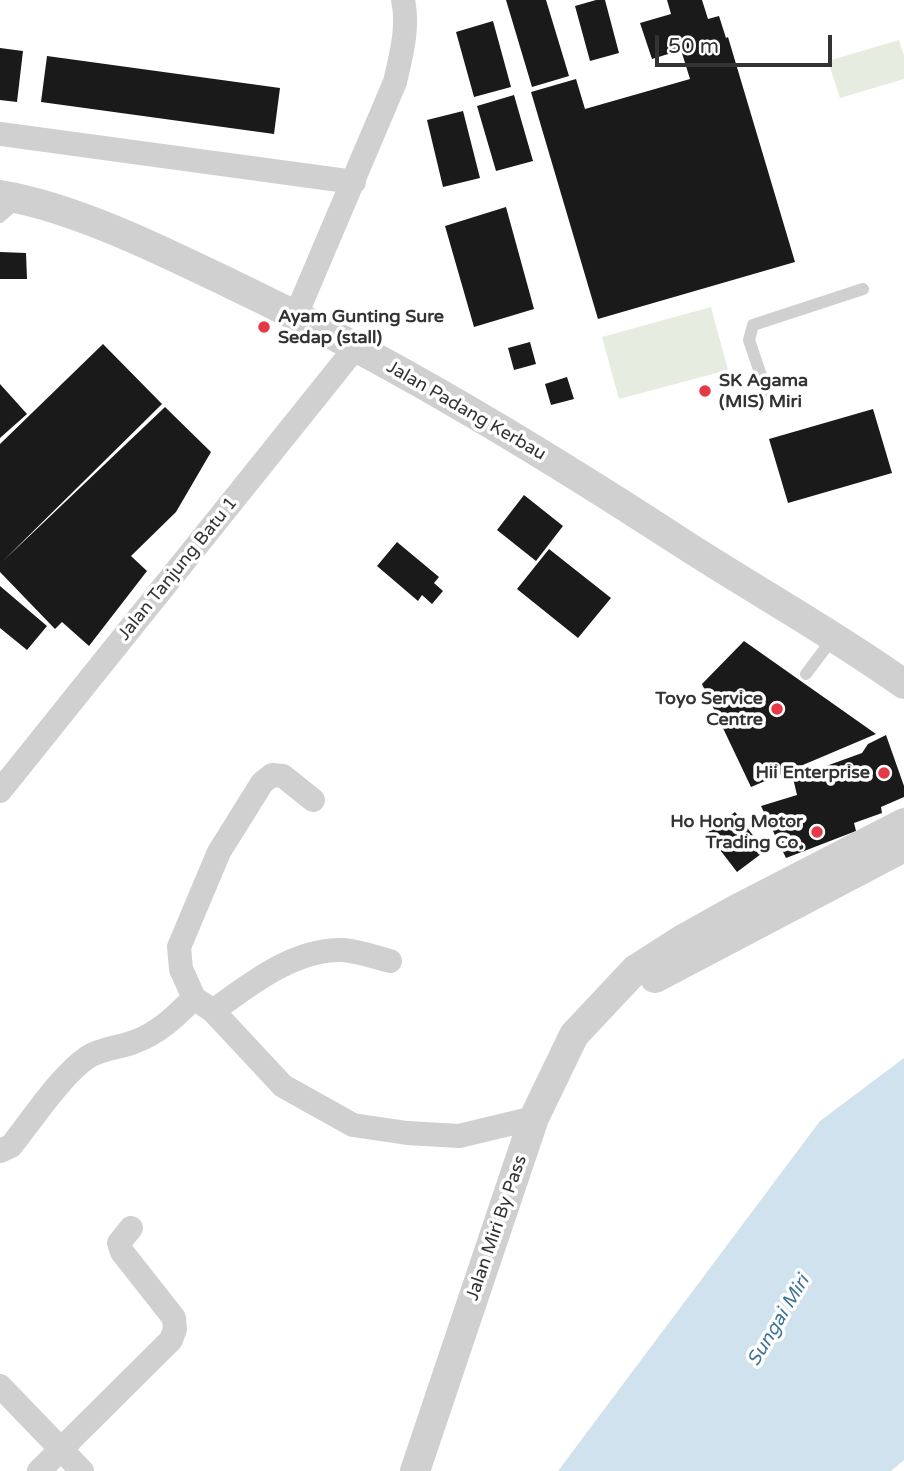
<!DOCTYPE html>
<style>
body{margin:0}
#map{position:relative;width:904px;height:1471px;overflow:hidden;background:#fff;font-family:"Varela Round",sans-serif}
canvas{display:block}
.scale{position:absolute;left:655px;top:35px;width:177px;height:32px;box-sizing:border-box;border:4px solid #333;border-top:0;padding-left:9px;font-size:21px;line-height:24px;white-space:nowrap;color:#333;-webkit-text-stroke:5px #fff;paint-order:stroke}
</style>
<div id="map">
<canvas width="904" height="1471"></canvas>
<div class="scale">50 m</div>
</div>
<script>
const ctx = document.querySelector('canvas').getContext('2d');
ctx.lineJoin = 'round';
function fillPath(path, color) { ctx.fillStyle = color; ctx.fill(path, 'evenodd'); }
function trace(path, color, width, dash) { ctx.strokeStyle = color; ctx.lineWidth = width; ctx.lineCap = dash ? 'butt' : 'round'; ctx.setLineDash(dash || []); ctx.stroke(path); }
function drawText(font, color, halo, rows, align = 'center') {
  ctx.font = font + ' "Varela Round",sans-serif'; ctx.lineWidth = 7; ctx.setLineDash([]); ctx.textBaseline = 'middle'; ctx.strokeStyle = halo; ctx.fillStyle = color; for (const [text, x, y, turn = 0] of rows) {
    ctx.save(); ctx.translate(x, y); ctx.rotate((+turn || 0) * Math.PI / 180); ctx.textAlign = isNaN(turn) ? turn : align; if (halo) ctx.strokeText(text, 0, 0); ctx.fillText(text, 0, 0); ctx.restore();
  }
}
const green = new Path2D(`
 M 899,40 L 904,56 L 904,79 L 840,98 L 828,61 Z
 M 711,307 L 728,370 L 619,399 L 602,337 Z`);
const water = new Path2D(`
 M 904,1058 L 904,1460 L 891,1471 L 558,1471 L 820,1121 Z`);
const building = new Path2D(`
 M 506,0 L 546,0 L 569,76 L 532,87 Z
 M 596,0 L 605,0 L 619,53 L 590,61 L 575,6 Z
 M 667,0 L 702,0 L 708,19 L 719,16 L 726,38 L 728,37 L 795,262 L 598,319 L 531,92 L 576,79 L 585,109 L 690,79 L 681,50 L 652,59 L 640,23 L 671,14 Z
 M 493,21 L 511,87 L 474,97 L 456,32 Z
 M 0,48 L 23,51 L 17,102 L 0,100 Z
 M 47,56 L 280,88 L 274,134 L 41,102 Z
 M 514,95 L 533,161 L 496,171 L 477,106 Z
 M 463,111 L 480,178 L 443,187 L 427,120 Z
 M 506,207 L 534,309 L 474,327 L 445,226 Z
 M 0,252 L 26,253 L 27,279 L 0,279 Z
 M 530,342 L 536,364 L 514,370 L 508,348 Z
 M 103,344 L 162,404 L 2,562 L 165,407 L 211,452 L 176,512 L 131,556 L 147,571 L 89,646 L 62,622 L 55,629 L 0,572 L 0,444 Z
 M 567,377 L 574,399 L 551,405 L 545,384 Z
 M 0,384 L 27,414 L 0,438 Z
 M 873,409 L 892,473 L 788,503 L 769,439 Z
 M 524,495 L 563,526 L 536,561 L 497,530 Z
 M 397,542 L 439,577 L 434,583 L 443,591 L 432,604 L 422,595 L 418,601 L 377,566 Z
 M 549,549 L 611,598 L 578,638 L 517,589 Z
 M 0,586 L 47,626 L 27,650 L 0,628 Z
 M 744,641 L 876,734 L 751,787 L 702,684 Z
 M 886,735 L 904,786 L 904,797 L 881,807 L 882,813 L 854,823 L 856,831 L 786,858 L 761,806 L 797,795 L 793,778 L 862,753 L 868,744 Z
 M 735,812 L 765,851 L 737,872 L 707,833 Z`);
const service = new Path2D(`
 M 0,217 L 18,201
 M 770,402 L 749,340 L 753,325 L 863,289
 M 806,674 L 833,638`);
const minor = new Path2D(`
 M 0,134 L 354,182
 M 296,315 L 395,82 C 401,56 409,27 403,0
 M 0,791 L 356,347
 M 313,800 L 283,776 L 272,775 L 262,783 L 219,852 L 179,947 L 181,969 L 194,998 L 213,1011 L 283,1086 L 353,1125 L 407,1133 L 459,1136 L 534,1118
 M 213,1011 C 250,984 294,949 342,950 C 358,951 375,957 390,961
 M 0,1151 L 11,1146 C 31,1121 62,1074 88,1057 C 102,1048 119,1048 134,1042 C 159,1033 176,1016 194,998
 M 0,1386 L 82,1471
 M 39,1471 L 171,1340 L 175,1329 L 174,1318 L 122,1252 L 119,1243 L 131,1228`);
const tertiary = new Path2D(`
 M 0,195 C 74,207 163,251 231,284 C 389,359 539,450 685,545 C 758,592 834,634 904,684
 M 655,978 L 904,847
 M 415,1471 L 534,1118 L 574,1035 L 635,970 L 685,938 L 735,910 L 904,823`);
const markers = [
 [264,327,7,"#e63946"],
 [705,391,7,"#e63946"],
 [777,709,7,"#e63946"],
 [884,773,7,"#e63946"],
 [817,832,7,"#e63946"]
];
const poiNames = [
 ["Ayam Gunting Sure",278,317,"left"],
 ["Sedap (stall)",278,338,"left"],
 ["SK Agama",719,381,"left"],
 ["(MIS) Miri",719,402,"left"],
 ["Toyo Service",763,699],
 ["Centre",763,720],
 ["Hii Enterprise",870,773],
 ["Ho Hong Motor",803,822],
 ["Trading Co.",803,843]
];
const streetNames = [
 ["Jalan Padang Kerbau",466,411,30],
 ["Jalan Tanjung Batu 1",178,569,-51],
 ["Jalan Miri By Pass",497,1228,-71]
];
const waterNames = [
 ["Sungai Miri",779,1321,-59]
];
fillPath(green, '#e6ecdf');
fillPath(water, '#cfe2ee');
fillPath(building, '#1a1a1a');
trace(service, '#d0d0d0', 12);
trace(minor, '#d0d0d0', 24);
trace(tertiary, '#d0d0d0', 30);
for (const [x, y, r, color] of markers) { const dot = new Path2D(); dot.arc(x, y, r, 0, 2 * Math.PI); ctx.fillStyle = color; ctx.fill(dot); trace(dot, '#fff', 2.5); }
drawText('bold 18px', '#333', '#fff', poiNames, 'right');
drawText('18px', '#333', '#fff', streetNames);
drawText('italic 19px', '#3f7597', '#fff', waterNames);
</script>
